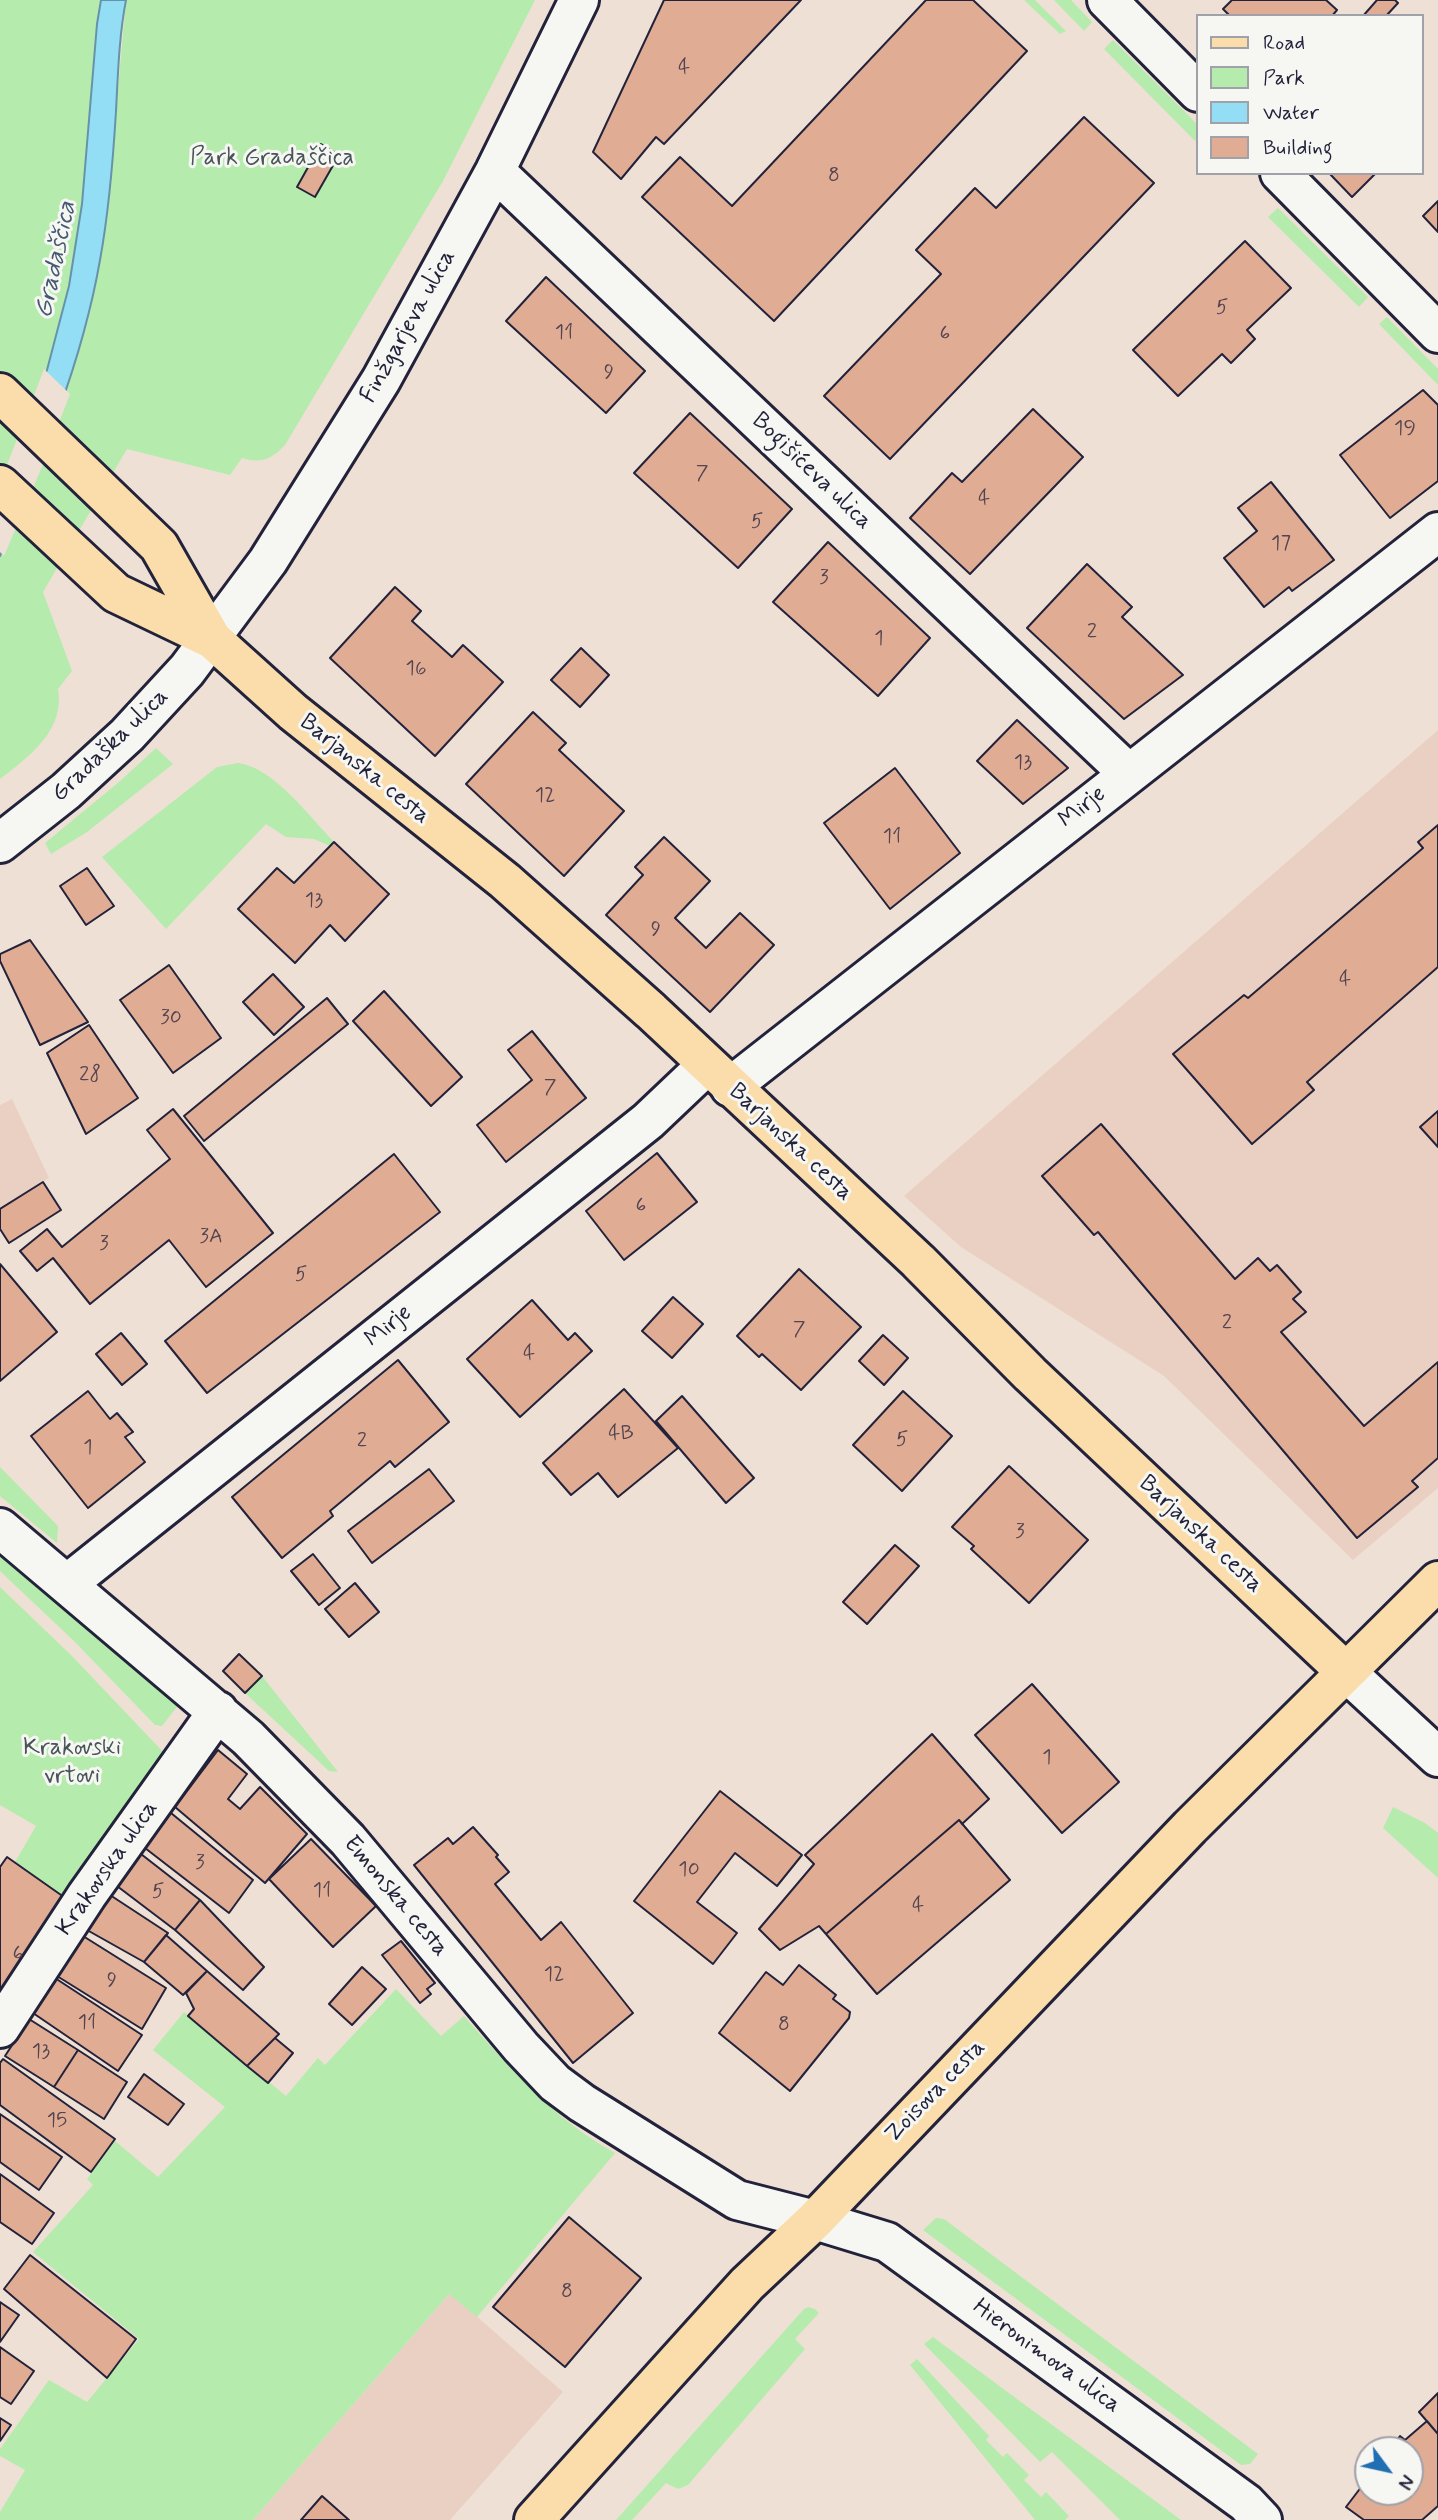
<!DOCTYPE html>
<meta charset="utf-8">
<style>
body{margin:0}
#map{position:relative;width:1438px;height:2520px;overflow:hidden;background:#efe0d6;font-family:Mynerve,sans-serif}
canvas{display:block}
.legend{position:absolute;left:1196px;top:14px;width:228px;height:161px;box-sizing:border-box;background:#f6f6f2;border:2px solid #a1a1a9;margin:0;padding:9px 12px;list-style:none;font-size:21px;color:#22223b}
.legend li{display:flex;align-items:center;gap:14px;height:35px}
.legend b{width:35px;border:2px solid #a1a1a9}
.north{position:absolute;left:1354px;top:2436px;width:70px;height:70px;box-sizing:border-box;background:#f6f6f2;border:2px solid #a1a1a9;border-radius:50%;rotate:123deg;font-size:19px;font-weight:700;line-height:28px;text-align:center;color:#22223b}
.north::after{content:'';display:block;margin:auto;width:24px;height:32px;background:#1f6fb2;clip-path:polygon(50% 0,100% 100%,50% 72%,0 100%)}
</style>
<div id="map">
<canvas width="1438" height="2520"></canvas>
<ul class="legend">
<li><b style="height:9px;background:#faddab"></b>Road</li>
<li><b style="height:19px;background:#b5ebad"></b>Park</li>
<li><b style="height:19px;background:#93def4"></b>Water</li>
<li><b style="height:19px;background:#e0ac93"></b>Building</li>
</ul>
<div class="north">N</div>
</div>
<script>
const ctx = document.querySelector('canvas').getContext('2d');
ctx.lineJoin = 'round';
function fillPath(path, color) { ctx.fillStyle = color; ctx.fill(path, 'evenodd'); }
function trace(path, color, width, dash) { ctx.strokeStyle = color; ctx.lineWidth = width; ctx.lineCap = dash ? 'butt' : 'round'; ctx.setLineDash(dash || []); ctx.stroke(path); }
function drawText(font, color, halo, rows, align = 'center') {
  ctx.font = font + ' Mynerve,sans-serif'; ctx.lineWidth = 6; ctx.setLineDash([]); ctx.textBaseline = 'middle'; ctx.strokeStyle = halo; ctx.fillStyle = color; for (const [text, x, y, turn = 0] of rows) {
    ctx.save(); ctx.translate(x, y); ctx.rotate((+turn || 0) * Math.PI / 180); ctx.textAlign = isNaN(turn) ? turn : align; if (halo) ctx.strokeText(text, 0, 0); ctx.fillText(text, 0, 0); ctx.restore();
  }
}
const built = new Path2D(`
 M 1438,730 L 1438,1488 L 1353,1560 L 1164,1376 L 961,1247 L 904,1196 Z
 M 12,1099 L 49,1178 L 0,1209 L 0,1105 Z
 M 450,2293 L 563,2392 L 450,2520 L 253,2520 Z`);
const green = new Path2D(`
 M 0,0 L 101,0 L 97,24 L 82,204 L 69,286 L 47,370 L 0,492 Z
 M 126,0 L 535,0 L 443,181 L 285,445 C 272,459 261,464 242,458 L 230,475 L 127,449 L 43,592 L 72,671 L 58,689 C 65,730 30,756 0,779 L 0,556 L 41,461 L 67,390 L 90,313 L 106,224 Z
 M 1024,0 L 1035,0 L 1066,31 L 1060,34 Z
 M 1054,0 L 1071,0 L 1092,22 L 1084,31 Z
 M 1113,40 L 1198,125 L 1198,137 L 1195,141 L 1104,49 Z
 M 1278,208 L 1368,297 L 1359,307 L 1268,217 Z
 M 1387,317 L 1438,369 L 1438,385 L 1379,324 Z
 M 156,748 L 173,764 L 87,832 L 51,854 L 45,843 L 119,782 Z
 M 238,763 C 273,767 309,816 334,842 L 330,846 L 314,839 L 286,837 L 266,824 L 166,929 L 102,857 L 217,767 Z
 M 0,1467 L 58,1526 L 57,1543 L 0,1496 Z
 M 0,1546 L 180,1703 L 162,1726 L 155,1725 L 75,1642 L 0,1571 Z
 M 0,1587 L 71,1655 L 167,1756 L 71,1902 L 15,1862 L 36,1826 L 0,1805 Z
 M 262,1676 L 338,1772 L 329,1771 L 245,1693 Z
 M 1393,1807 L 1425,1823 L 1438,1833 L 1438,1878 L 1383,1828 Z
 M 396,1989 L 441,2036 L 464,2016 C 511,2069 552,2118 615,2153 L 477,2317 L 449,2294 L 253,2520 L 0,2520 L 0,2512 L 25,2470 L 0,2456 L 0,2449 L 49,2380 L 87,2402 L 139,2339 L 33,2252 L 93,2185 L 87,2179 L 115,2141 L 158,2177 L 225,2107 L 153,2050 L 184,2012 L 286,2096 L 318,2058 L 325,2065 Z
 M 936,2218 L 944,2219 L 1258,2454 L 1250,2464 L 1241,2465 L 923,2230 Z
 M 808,2307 L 815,2309 L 819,2313 L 795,2339 L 805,2349 L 688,2485 L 678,2489 L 666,2483 L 632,2520 L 616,2520 L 803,2310 Z
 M 933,2337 L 1181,2520 L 1120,2520 L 1052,2452 L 1040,2462 L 924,2344 Z
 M 917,2359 L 989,2436 L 986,2440 L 1003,2457 L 1007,2453 L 1029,2475 L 1024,2480 L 1041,2497 L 1046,2492 L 1069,2516 L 1065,2520 L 1035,2520 L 910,2365 Z`);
const water = new Path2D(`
 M 101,0 L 126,0 C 119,36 118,74 116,111 C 113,161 109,211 100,260 C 82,364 41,460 0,556 L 0,492 L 47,370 L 69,286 L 82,204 L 97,24 Z`);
const pier = new Path2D(`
 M 44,369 L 70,394 L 44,462 L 4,556 L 0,552 L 0,483 Z`);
const building = new Path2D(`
 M 664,0 L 801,0 L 664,144 L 656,137 L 621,179 L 593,152 Z
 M 926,0 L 973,0 L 1027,51 L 774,321 L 642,197 L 680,157 L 732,206 Z
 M 1232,0 L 1326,0 L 1337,10 L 1332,16 L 1230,16 L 1223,9 Z
 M 1377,0 L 1395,0 L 1398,3 L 1386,16 L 1363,16 Z
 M 1084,117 L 1154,183 L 890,459 L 824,396 L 941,274 L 916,250 L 975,188 L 996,208 Z
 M 321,144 L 339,155 L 315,197 L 297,187 Z
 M 1329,173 L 1376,173 L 1352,197 Z
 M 1438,201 L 1438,232 L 1423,216 Z
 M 1245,241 L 1291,288 L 1247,330 L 1255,339 L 1231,363 L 1222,354 L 1178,396 L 1133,350 Z
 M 546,277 L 645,371 L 606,413 L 506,321 Z
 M 1423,390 L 1438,405 L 1438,481 L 1390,518 L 1340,455 Z
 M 1033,409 L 1083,457 L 970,574 L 910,518 L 952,473 L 962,482 Z
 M 690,413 L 792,509 L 738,568 L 634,473 Z
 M 1271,482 L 1334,560 L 1292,591 L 1289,587 L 1264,607 L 1224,558 L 1257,531 L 1238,508 Z
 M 828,542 L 930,638 L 878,696 L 773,602 Z
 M 1087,564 L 1132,607 L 1122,617 L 1183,675 L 1124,719 L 1027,628 Z
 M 395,587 L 421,611 L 412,621 L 452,657 L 463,645 L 503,682 L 435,756 L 330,658 Z
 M 581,648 L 609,675 L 580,707 L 551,680 Z
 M 533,712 L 566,743 L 559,750 L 624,811 L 564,876 L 466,784 Z
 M 1017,720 L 1068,768 L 1023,804 L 977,761 Z
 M 895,768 L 960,853 L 890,909 L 824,823 Z
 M 1438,825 L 1438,967 L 1307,1082 L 1314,1090 L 1252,1144 L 1173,1054 L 1244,995 L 1248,998 L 1423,848 L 1418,842 Z
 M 664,837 L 710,881 L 675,918 L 706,948 L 740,913 L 774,945 L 710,1012 L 606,915 L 643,875 L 635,867 Z
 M 334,842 L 389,894 L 345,941 L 330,925 L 295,963 L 238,909 L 277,868 L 294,883 Z
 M 87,868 L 114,906 L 86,925 L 60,886 Z
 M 30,940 L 88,1022 L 40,1045 L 0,961 L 0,954 Z
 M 169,965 L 221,1038 L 173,1073 L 120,1000 Z
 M 273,974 L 304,1007 L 274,1035 L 243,1002 Z
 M 384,991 L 462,1077 L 431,1106 L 353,1021 Z
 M 327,998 L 348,1024 L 204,1141 L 184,1116 Z
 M 89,1025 L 138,1098 L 86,1134 L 47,1053 Z
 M 532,1031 L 586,1098 L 506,1162 L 477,1125 L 532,1080 L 508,1050 Z
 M 173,1109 L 273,1233 L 206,1287 L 169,1240 L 90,1304 L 53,1258 L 37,1271 L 20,1251 L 47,1229 L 62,1247 L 170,1159 L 147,1130 Z
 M 1438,1111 L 1438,1147 L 1420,1127 Z
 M 1101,1124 L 1235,1279 L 1258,1258 L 1270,1271 L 1277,1265 L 1301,1292 L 1293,1299 L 1306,1312 L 1281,1332 L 1364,1426 L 1438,1362 L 1438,1458 L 1412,1481 L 1418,1487 L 1357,1538 L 1098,1232 L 1094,1235 L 1042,1176 Z
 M 657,1153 L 697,1202 L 624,1260 L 586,1211 Z
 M 394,1154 L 440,1212 L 207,1393 L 165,1341 Z
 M 43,1182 L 61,1210 L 9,1243 L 0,1229 L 0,1209 Z
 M 0,1264 L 57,1332 L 0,1381 Z
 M 799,1269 L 861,1327 L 801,1390 L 762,1354 L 759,1357 L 737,1336 Z
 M 673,1297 L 703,1324 L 672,1358 L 642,1331 Z
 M 532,1300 L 568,1340 L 575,1333 L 592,1351 L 520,1417 L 467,1359 Z
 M 121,1333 L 147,1364 L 122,1385 L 96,1354 Z
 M 883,1335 L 908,1358 L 884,1385 L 859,1361 Z
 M 398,1360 L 449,1422 L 395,1467 L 390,1461 L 330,1511 L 333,1516 L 282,1558 L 232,1497 Z
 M 624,1389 L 678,1448 L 618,1497 L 598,1473 L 571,1495 L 543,1463 Z
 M 88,1391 L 110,1419 L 117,1413 L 133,1432 L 125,1437 L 145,1462 L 88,1508 L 31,1436 Z
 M 903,1391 L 952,1436 L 902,1491 L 853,1445 Z
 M 682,1396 L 754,1478 L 726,1503 L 656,1421 Z
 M 1009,1466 L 1088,1540 L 1029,1603 L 971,1549 L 974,1546 L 952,1527 Z
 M 429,1469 L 454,1501 L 372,1563 L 348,1531 Z
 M 895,1545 L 919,1566 L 867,1624 L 843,1602 Z
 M 313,1554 L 340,1588 L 319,1605 L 291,1571 Z
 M 355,1583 L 379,1612 L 349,1637 L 325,1609 Z
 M 239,1654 L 262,1676 L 245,1693 L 223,1671 Z
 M 1032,1684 L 1119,1782 L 1062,1833 L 975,1735 Z
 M 932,1734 L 989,1799 L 962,1824 L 959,1820 L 826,1934 L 819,1926 L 780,1950 L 759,1929 L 814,1864 L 805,1855 Z
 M 218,1750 L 247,1774 L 228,1799 L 240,1809 L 260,1787 L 307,1834 L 265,1883 L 175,1807 Z
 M 720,1791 L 802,1855 L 777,1886 L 735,1853 L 697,1902 L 737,1933 L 713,1964 L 634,1901 Z
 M 171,1813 L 253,1880 L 229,1913 L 145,1848 Z
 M 959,1820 L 1010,1880 L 877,1994 L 826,1934 Z
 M 473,1827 L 498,1855 L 496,1857 L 509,1872 L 495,1884 L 541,1940 L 561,1922 L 633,2013 L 573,2063 L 414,1865 L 448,1838 L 453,1844 Z
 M 311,1839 L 376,1906 L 333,1947 L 269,1879 Z
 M 141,1854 L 200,1900 L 175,1930 L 117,1886 Z
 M 7,1857 L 71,1902 L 0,2009 L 0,1867 Z
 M 110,1895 L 168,1933 L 144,1962 L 87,1930 Z
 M 200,1900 L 264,1967 L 243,1990 L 175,1930 Z
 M 166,1935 L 207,1971 L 183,1995 L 144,1962 Z
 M 83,1936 L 166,1988 L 142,2029 L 57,1976 Z
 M 401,1941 L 435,1983 L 427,1989 L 431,1994 L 420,2003 L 382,1955 Z
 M 799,1965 L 836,1995 L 833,1999 L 850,2012 L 849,2018 L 790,2091 L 719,2033 L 766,1972 L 783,1985 Z
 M 362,1967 L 386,1989 L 352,2025 L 329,2004 Z
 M 207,1971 L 279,2034 L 247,2066 L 188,2016 L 194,2009 L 186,1993 Z
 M 55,1978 L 142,2035 L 118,2071 L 33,2013 Z
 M 29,2019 L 78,2050 L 54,2087 L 5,2056 Z
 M 275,2038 L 293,2053 L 268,2083 L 247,2066 Z
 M 78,2050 L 127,2082 L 104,2119 L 54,2087 Z
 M 3,2059 L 115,2139 L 91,2172 L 0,2105 L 0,2063 Z
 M 144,2074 L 184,2104 L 168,2125 L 128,2097 Z
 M 0,2114 L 62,2157 L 39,2190 L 0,2162 Z
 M 0,2174 L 54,2213 L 32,2244 L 0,2222 Z
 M 569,2217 L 641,2278 L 565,2367 L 493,2307 Z
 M 30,2255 L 136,2339 L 107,2378 L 4,2289 Z
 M 0,2302 L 19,2315 L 0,2342 Z
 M 0,2347 L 34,2371 L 11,2404 L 0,2397 Z
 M 1438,2393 L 1438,2434 L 1419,2412 Z
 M 0,2418 L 11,2425 L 0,2441 Z
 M 1427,2421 L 1438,2434 L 1438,2506 L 1422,2520 L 1364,2520 L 1346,2507 L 1368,2478 L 1368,2492 L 1410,2492 L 1410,2450 L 1389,2450 L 1400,2436 L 1405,2440 Z
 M 322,2496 L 349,2520 L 301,2520 Z`);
const minor = new Path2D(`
 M 1107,0 L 1198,92
 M 495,171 L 1128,773
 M 1280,173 L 1438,333
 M 0,843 L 66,791 L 127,735 L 187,670 L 268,561 L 381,380 L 495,171 L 579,0
 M 730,1087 L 1438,532
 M 0,1528 L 248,1738 L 348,1840 L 521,2047 L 555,2083 L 582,2103 L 737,2200 L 815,2220 L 887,2242 L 1246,2503 L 1262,2520
 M 67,1584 L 648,1121 L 707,1065
 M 1346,1672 L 1438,1757
 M 0,2028 L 87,1895 L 218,1711`);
const major = new Path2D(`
 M 0,393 L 159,546 L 212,639 L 293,712 L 505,881 L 651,1011 L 918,1261 L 1030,1374 L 1346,1672
 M 0,485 L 116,593 L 212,639
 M 534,2520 L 747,2284 L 815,2220 L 1190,1827 L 1438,1581`);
const numberNames = [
 ["4",684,69],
 ["8",834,177],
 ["5",1222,309],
 ["11",564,334],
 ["6",945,335],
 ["9",609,374],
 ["19",1405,430],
 ["7",702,475],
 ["4",984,500],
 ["5",757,523],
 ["17",1281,545],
 ["3",824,579],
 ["2",1092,633],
 ["1",879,640],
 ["16",416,670],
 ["13",1023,764],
 ["12",545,797],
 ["11",892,838],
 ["13",314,902],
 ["9",656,931],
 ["4",1345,981],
 ["30",171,1019],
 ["28",90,1076],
 ["7",550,1089],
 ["6",641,1207],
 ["3A",211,1238],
 ["3",104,1245],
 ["5",301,1276],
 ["2",1227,1324],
 ["7",799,1331],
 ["4",529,1355],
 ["4B",621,1435],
 ["5",902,1441],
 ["2",362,1442],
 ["1",88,1449],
 ["3",1020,1533],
 ["1",1047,1759],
 ["3",200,1864],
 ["10",689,1871],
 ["11",322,1892],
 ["5",158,1893],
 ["4",918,1907],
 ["6",18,1955],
 ["12",554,1976],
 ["9",112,1982],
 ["11",87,2024],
 ["8",784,2026],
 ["13",41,2053],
 ["15",57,2122],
 ["8",567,2293]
];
const parkNames = [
 ["Park Gradaščica",272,159],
 ["Krakovski",72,1749],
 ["vrtovi",72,1777]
];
const streetNames = [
 ["Finžgarjeva ulica",409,327,-61],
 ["Bogišićeva ulica",811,472,44],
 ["Gradaška ulica",111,746,-44],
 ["Barjanska cesta",364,770,39],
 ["Mirje",1083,808,-38],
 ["Barjanska cesta",790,1143,43],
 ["Mirje",389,1327,-39],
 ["Barjanska cesta",1200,1535,43],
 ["Krakovska ulica",108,1869,-55],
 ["Emonska cesta",395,1897,50],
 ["Zoisova cesta",936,2092,-46],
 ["Hieronimova ulica",1046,2357,36]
];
const waterNames = [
 ["Gradaščica",57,260,-78]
];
fillPath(built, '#ead0c2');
fillPath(green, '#b5ebad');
fillPath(water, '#93def4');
trace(water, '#6693aa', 2);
fillPath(pier, '#efe0d6');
fillPath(building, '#e0ac93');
trace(building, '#22223b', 2);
trace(minor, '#22223b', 44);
trace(major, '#22223b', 44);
trace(minor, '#f6f6f2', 38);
trace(major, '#faddab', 38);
drawText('21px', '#524451', null, numberNames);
drawText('24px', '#475458', '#f6f6f2', parkNames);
drawText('24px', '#22223b', '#f6f6f2', streetNames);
drawText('italic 26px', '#445a72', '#f6f6f2', waterNames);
</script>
